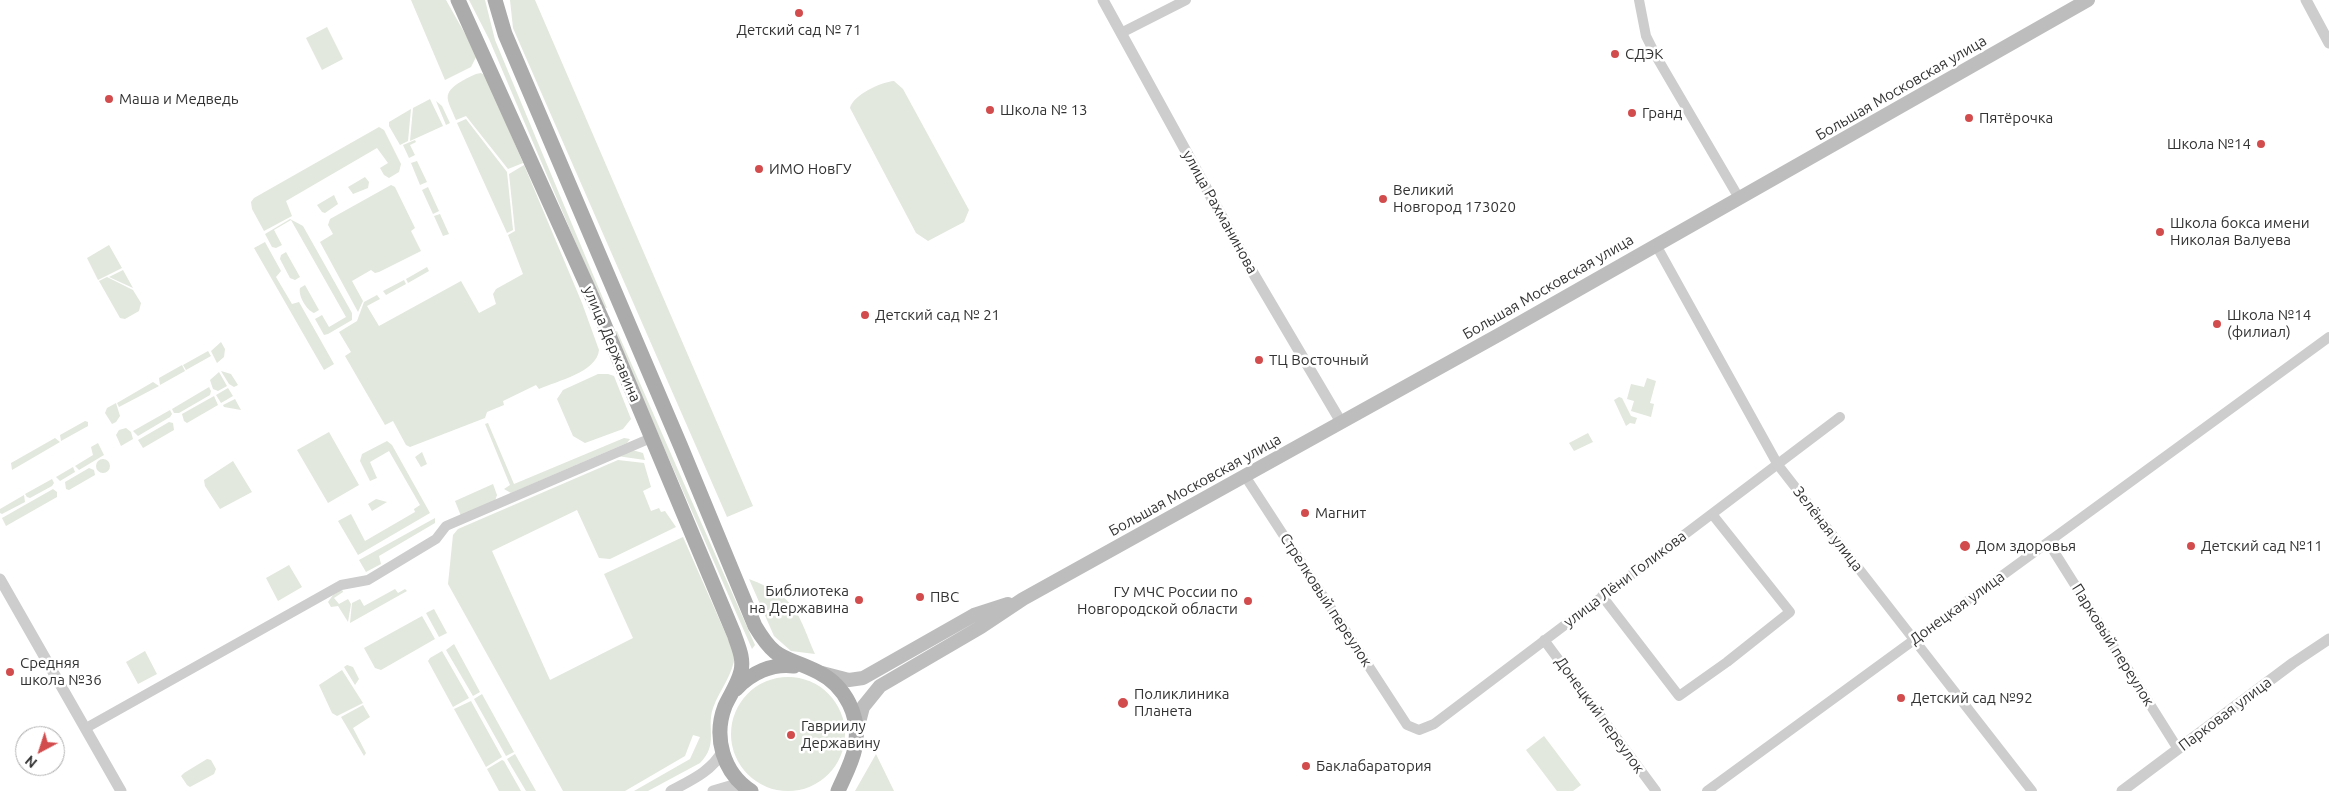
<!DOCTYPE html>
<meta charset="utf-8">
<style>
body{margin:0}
#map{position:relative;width:2329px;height:791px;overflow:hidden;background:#fff;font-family:Ubuntu,sans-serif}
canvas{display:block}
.north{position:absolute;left:15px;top:726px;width:50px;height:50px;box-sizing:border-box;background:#fff;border:1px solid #adadad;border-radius:50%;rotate:220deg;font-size:14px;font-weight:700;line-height:20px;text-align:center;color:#333}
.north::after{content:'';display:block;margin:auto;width:18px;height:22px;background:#d24c4d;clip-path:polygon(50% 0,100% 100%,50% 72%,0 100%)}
</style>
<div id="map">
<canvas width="2329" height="791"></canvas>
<div class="north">N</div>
</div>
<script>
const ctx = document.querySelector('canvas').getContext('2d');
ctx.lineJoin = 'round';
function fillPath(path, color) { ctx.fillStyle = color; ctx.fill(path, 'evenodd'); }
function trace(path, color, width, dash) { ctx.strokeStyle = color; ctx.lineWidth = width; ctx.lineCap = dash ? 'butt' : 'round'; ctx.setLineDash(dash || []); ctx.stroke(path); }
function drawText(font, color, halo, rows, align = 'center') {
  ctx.font = font + ' Ubuntu,sans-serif'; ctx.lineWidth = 5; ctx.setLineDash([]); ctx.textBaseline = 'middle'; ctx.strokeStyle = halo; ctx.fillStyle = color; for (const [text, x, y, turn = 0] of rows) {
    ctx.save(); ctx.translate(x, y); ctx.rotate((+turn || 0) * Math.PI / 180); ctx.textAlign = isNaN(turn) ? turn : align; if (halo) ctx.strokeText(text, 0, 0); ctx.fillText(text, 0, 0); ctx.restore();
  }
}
const green = new Path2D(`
 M 411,0 L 446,0 L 477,55 L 471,67 L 445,80 Z
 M 469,0 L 485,0 L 495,40 L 607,308 L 603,307 L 489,39 Z
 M 510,0 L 535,0 L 753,506 L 727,517 L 513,28 Z
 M 327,27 L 343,59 L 322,70 L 306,38 Z
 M 481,73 L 486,76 L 523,163 L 508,169 L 466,116 L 456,120 C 448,100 440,94 462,81 C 469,77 474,74 481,73 Z
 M 894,81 L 903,89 L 969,210 L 964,222 L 928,241 L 916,233 L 850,108 C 853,95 881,82 894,81 Z
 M 430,99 L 443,126 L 410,141 L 413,108 Z
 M 436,101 L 442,106 L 450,123 L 446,125 Z
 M 411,109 L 408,141 L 400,145 L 389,126 L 389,122 Z
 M 466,119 L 507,172 L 513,230 L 507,233 L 457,123 Z
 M 379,127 L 384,130 L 401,164 L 399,172 L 389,178 L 384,175 L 380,168 L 388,163 L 377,148 L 286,201 L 292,216 L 264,231 L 252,209 L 251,202 L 254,198 Z
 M 415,140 L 416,142 L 410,145 L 415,155 L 409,158 L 403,145 Z
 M 417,161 L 427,182 L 420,185 L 411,163 Z
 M 524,165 L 582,303 L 599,350 C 597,372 557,381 539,389 L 536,385 L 503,401 L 504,405 L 487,412 L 485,418 L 410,447 L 406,445 L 393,421 L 385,425 L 345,356 L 351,352 L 339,332 L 357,321 L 364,302 L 377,295 L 380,299 L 367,306 L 379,326 L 461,281 L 479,313 L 496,304 L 493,294 L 496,289 L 523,274 L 508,235 L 515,231 L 509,174 Z
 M 365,177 L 369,182 L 368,188 L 353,194 L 348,187 Z
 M 391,185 L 395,187 L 415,228 L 411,231 L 421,251 L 379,272 L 375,273 L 371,270 L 352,281 L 363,301 L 358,312 L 320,242 L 333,234 L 328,225 L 330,219 Z
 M 428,187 L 439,211 L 433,214 L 422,190 Z
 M 334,195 L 338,204 L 325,213 L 322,212 L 317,205 Z
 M 440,214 L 449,234 L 443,236 L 434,216 Z
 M 290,219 L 303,226 L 352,313 L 352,320 L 328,334 L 324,335 L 315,319 L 322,315 L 329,327 L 346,317 L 291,220 L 274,230 L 282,245 L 276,248 L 272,247 L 265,234 Z
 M 265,242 L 281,271 L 276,277 L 292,304 L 299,302 L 334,364 L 324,370 L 254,248 Z
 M 109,245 L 122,268 L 98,280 L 87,258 Z
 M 286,252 L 300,277 L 295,280 L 290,278 L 280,259 L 281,255 Z
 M 427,267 L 429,271 L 408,283 L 406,279 Z
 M 123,270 L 133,288 L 109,277 Z
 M 107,277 L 133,290 L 141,303 L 139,311 L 125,319 L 120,318 L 99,281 Z
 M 404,280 L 406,284 L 386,295 L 383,291 Z
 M 305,285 L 319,310 L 314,313 C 306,310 298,295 300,288 Z
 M 617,331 L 755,645 L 752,649 L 614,333 Z
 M 221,342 L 225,349 L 224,357 L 217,363 L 211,351 Z
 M 208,351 L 211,356 L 186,370 L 183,365 Z
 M 182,365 L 185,371 L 160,385 L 159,378 Z
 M 221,371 L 231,374 L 238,385 L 234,387 L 229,384 Z
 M 219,372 L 227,386 L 218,391 L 213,389 L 210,380 Z
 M 598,374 L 608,374 L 614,376 L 631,419 L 623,429 L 585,443 L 573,436 L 557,399 L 563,390 Z
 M 1647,378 L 1656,381 L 1650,403 L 1654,404 L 1651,417 L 1631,411 L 1634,401 L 1627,399 L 1631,384 L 1644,387 Z
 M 153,382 L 159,386 L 119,407 L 117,403 Z
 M 209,387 L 211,391 L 210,395 L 179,413 L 174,413 L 172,409 Z
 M 228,388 L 233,396 L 221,403 L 216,395 Z
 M 214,396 L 218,405 L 187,423 L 184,421 L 182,414 Z
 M 1619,397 L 1622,398 L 1631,416 L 1637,418 L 1635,424 L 1630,423 L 1626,426 L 1614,400 Z
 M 235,399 L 241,410 L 224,407 L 223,405 Z
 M 116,403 L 120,416 L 116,422 L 112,424 L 105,413 L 107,408 Z
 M 170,410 L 172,414 L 170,417 L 138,436 L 133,431 Z
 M 85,421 L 88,422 L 88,426 L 61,441 L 60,435 Z
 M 169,422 L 173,423 L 174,430 L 143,448 L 138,440 Z
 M 488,423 L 514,484 L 624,438 L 630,439 L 627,443 L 511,493 L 504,489 L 510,485 L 485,424 Z
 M 126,428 L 131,432 L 133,439 L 121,446 L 116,435 L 119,430 Z
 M 329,432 L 359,485 L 328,503 L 297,450 Z
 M 1588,433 L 1593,442 L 1574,451 L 1569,443 Z
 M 55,438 L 60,442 L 12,470 L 11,463 Z
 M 387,441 L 392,445 L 430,513 L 358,555 L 338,521 L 351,514 L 365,541 L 415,512 L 414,509 L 420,505 L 389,451 L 370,462 L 377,478 L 370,481 L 360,461 L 362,454 Z
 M 98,443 L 104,455 L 79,470 L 75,466 L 93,455 L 91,447 Z
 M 632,450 L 643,453 L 645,460 L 617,456 Z
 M 422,452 L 427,464 L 421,467 L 415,457 Z
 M96 466a7 7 0 1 1 14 0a7 7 0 1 1-14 0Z
 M 618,460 L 644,463 L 651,487 L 643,491 L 651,511 L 659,508 L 661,512 L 665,511 L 676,527 L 610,559 L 599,558 L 577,510 L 492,551 L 550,680 L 633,638 L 604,574 L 683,537 L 735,655 C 733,675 720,689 713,708 C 706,729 719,744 700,763 L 648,791 L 634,791 L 690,759 L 700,737 L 693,735 L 685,756 L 625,791 L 563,791 L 448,584 L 453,535 L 458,529 Z
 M 233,461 L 252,492 L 220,509 L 205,486 L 204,480 Z
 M 73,467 L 75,472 L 60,481 L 56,477 Z
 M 89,468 L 94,470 L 95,475 L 69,490 L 66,489 L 65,482 Z
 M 52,479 L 54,483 L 52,486 L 30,498 L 27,497 L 25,494 Z
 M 493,484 L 497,495 L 495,501 L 461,516 L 455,501 Z
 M 53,489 L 57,492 L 57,497 L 6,526 L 2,518 Z
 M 24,495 L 25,502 L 2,514 L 0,513 L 0,509 Z
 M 376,499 L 387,502 L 372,511 L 368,504 Z
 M 435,518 L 435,523 L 379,556 L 381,564 L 366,572 L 359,560 Z
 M 289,565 L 302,587 L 278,601 L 266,578 Z
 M 749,579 C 796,597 797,611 815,654 L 791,651 L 774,636 Z
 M 342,589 L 343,592 L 334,598 L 339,604 L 348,599 L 351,604 L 348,622 L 338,606 L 331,607 L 328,602 L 333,595 Z
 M 395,589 L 398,593 L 405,589 L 407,591 L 350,623 L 352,603 L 360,599 L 364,606 Z
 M 434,609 L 447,633 L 439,637 L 426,613 Z
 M 422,616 L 435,639 L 381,670 L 375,668 L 364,648 Z
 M 454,644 L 480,692 L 473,696 L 446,650 Z
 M 145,651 L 157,674 L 138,684 L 126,662 Z
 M 442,651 L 469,698 L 453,707 L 428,661 L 430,658 Z
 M 347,665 L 353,667 L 359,679 L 355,685 L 344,667 Z
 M 342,670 L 363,703 L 337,716 L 332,713 L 319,685 Z
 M731 734a57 57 0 1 1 114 0a57 57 0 1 1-114 0Z
 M 482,694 L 514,752 L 506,756 L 474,699 Z
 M 471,701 L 502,757 L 486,767 L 454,709 Z
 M 363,705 L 370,717 L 353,728 L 366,753 L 364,756 L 341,717 Z
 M 1544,736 L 1581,785 L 1573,791 L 1557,791 L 1526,750 Z
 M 515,754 L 536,791 L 526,791 L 507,759 Z
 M 876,754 L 894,791 L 855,791 Z
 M 207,759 L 211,760 L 216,769 L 214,774 L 190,787 L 187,785 L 181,776 L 184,773 Z
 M 502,760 L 504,761 L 521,791 L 499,791 L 487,769 Z`);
const minor = new Path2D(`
 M 1639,0 L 1646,36 L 1656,56 L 1739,198
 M 1121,33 L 1186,0
 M 1656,245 L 1778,465 L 2032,791
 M 1245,476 L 1407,725 L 1419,730 L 1434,724 L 1840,417
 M 2048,542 L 2178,749
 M 1602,596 L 1679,696 L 1727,662 L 1790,612 L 1712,514
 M 1544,640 L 1656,791
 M 86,728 L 341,585 L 368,580 L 436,539 L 446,526 L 651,438
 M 1707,791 L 2329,337`);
const tertiary = new Path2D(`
 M 1103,0 L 1249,266 L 1341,422
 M 2306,0 L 2329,43
 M 0,579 L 121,791
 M 671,791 C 689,781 711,772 722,752
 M 713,791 L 730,786 L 747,788
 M 2122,791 L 2293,663 L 2329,639`);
const secondary = new Path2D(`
 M 822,673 L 849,680 L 863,678 L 974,615 L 1008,604
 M 857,730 L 863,707 L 880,686 L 981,627 L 1023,599 L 1502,333 L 2088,0`);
const primary = new Path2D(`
 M 458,0 L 602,319 L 734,634 C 738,646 744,658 741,671 C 738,684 730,695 725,706 C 713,737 723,773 751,791
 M 495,0 L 505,34 L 681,447 L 755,626 C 777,663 784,655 818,672 C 846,686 861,717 855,748 C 852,763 844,777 838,791
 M 736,689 C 751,673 772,663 794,666`);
const markers = [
 [799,13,5,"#d24c4d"],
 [1615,54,5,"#d24c4d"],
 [109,99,5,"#d24c4d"],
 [990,110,5,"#d24c4d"],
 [1632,113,5,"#d24c4d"],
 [1969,118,5,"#d24c4d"],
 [2261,144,5,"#d24c4d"],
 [759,169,5,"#d24c4d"],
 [1383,199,5,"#d24c4d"],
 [2160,232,5,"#d24c4d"],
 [865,315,5,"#d24c4d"],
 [2217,324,5,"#d24c4d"],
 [1259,360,5,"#d24c4d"],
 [1305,513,5,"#d24c4d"],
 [1965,546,6,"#d24c4d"],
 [2191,546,5,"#d24c4d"],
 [920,597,5,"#d24c4d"],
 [859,600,5,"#d24c4d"],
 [1248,601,5,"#d24c4d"],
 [10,672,5,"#d24c4d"],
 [1901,698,5,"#d24c4d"],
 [1123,703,6,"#d24c4d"],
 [791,735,5,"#d24c4d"],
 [1306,766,5,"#d24c4d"]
];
const poiNames = [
 ["Детский сад № 71",799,30,"center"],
 ["СДЭК",1625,54],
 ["Маша и Медведь",119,99],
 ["Школа № 13",1000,110],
 ["Гранд",1642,113],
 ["Пятёрочка",1979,118],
 ["Школа №14",2251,144,"right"],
 ["ИМО НовГУ",769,169],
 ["Великий",1393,190],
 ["Новгород 173020",1393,207],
 ["Школа бокса имени",2170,223],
 ["Николая Валуева",2170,240],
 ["Детский сад № 21",875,315],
 ["Школа №14",2227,315],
 ["(филиал)",2227,332],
 ["ТЦ Восточный",1269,360],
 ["Магнит",1315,513],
 ["Дом здоровья",1976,546],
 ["Детский сад №11",2201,546],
 ["Библиотека",849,591,"right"],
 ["на Державина",849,608,"right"],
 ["ГУ МЧС России по",1238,592,"right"],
 ["Новгородской области",1238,609,"right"],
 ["ПВС",930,597],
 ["Средняя",20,663],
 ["школа №36",20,680],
 ["Поликлиника",1134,694],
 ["Планета",1134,711],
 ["Детский сад №92",1911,698],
 ["Гавриилу",801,726],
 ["Державину",801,743],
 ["Баклабаратория",1316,766]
];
const streetNames = [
 ["Большая Московская улица",1901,88,-30],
 ["улица Рахманинова",1220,212,61],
 ["Большая Московская улица",1548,287,-30],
 ["улица Державина",612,344,67],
 ["Большая Московская улица",1195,485,-29],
 ["Зелёная улица",1828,529,52],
 ["улица Лёни Голикова",1625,579,-37],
 ["Стрелковый переулок",1326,600,57],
 ["Донецкая улица",1957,608,-36],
 ["Парковый переулок",2113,645,58],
 ["Парковая улица",2225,714,-37],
 ["Донецкий переулок",1600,715,54]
];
fillPath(green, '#e2e8dd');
trace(minor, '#cdcdcd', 10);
trace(tertiary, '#cdcdcd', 11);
trace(secondary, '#bdbdbd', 14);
trace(primary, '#ababab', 15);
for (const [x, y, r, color] of markers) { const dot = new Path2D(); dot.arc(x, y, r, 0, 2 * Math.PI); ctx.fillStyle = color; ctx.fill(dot); trace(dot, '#fff', 2); }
drawText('15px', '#333', '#fff', poiNames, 'left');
drawText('15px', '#333', '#fff', streetNames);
</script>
